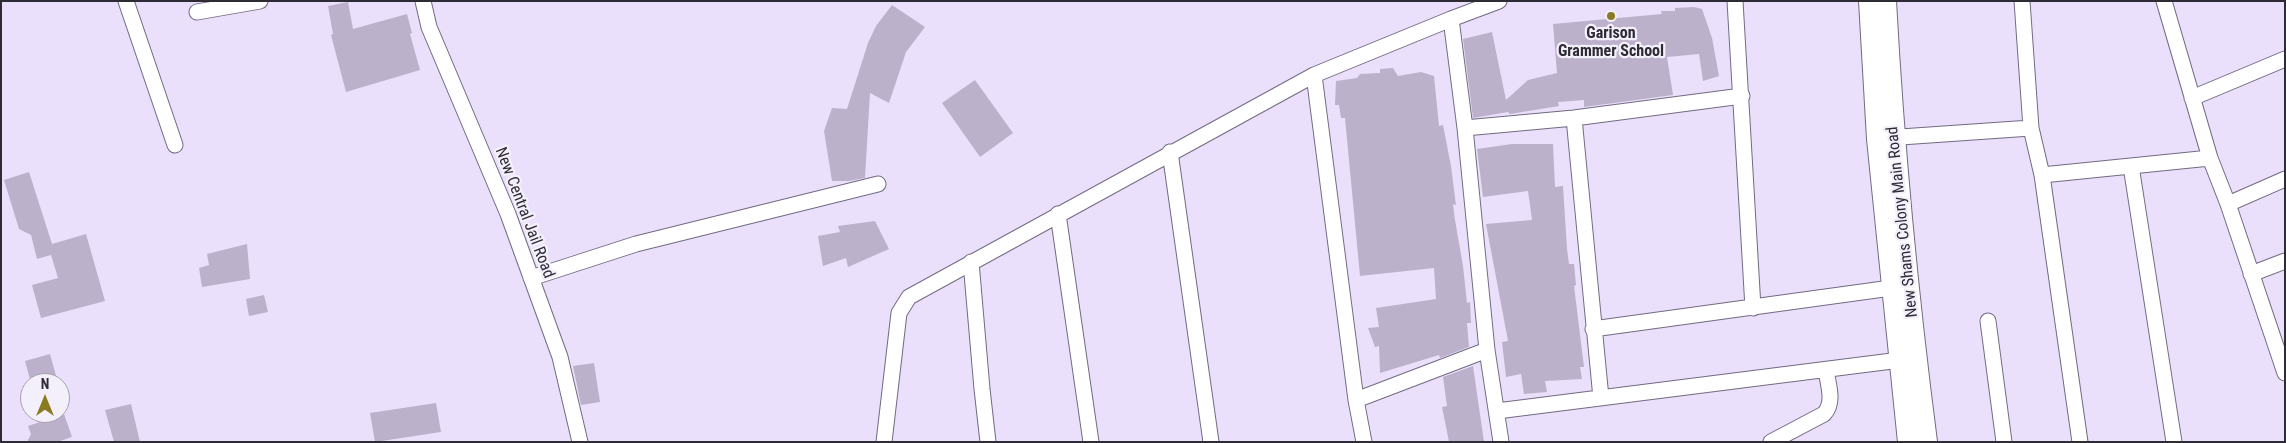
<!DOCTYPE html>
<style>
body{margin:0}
#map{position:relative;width:2286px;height:443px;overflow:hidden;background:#eae0fb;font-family:"Roboto Condensed",sans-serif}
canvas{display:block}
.frame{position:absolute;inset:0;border:2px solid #2f2b35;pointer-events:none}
.north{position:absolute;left:20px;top:373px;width:50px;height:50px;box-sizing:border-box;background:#f4f0fb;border:1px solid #a5a1ac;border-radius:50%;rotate:0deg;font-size:14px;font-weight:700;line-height:20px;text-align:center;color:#2f2b35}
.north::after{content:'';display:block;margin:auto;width:18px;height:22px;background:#887b21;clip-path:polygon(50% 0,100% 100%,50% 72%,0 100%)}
</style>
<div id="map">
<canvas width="2286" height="443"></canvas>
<div class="frame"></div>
<div class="north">N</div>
</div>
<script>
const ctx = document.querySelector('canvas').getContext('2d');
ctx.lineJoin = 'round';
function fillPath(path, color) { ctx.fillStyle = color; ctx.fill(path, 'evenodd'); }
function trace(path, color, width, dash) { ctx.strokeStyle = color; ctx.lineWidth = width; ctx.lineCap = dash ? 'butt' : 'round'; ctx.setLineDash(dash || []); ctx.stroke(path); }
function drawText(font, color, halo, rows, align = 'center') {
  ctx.font = font + ' "Roboto Condensed",sans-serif'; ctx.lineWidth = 4.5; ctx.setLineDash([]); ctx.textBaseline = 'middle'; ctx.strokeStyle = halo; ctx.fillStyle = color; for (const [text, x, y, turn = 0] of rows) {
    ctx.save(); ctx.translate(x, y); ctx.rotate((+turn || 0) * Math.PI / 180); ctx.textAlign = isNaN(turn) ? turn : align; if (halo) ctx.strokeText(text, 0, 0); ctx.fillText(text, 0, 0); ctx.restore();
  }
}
const building = new Path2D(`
 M 348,2 L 353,29 L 407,14 L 412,33 L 410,34 L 420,70 L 346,92 L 331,35 L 333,34 L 328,6 Z
 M 892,5 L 925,27 L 906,52 L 889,103 L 870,93 L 865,178 L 849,181 L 832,181 L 824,131 L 832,108 L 847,109 L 868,43 L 876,26 Z
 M 1694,7 L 1702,9 L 1712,38 L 1719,76 L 1703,81 L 1699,54 L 1667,57 L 1673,95 L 1584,107 L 1584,100 L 1558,102 L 1559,106 L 1510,114 L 1508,112 L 1473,118 L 1463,39 L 1492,32 L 1506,100 L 1528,80 L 1557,73 L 1553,24 L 1662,14 L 1661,11 L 1675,11 L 1675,8 Z
 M 1393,68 L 1398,76 L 1421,72 L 1434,76 L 1439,126 L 1443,125 L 1451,166 L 1456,205 L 1453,204 L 1455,220 L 1463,266 L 1467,303 L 1470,302 L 1471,323 L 1467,323 L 1469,347 L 1440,358 L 1439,355 L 1380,373 L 1379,346 L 1375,347 L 1368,328 L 1379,327 L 1376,308 L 1436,299 L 1434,268 L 1360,276 L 1345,118 L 1341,118 L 1339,105 L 1335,105 L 1336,81 L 1357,78 L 1360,74 L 1380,73 L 1380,69 Z
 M 975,80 L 1013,133 L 980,157 L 942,103 Z
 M 1512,144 L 1553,144 L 1555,187 L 1563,186 L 1567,249 L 1569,264 L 1574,264 L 1576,285 L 1574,286 L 1584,367 L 1580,367 L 1582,379 L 1545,381 L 1547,392 L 1524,394 L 1521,374 L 1506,377 L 1502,342 L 1508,341 L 1486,224 L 1532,220 L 1528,191 L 1483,197 L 1477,149 Z
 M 29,172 L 52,244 L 86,234 L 105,301 L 41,318 L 32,285 L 58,278 L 51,255 L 37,259 L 31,235 L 19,229 L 4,180 Z
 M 875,221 L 889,249 L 848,267 L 846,258 L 823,266 L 818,236 L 840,232 L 838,226 Z
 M 247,244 L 250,279 L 202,287 L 199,268 L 209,265 L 207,254 Z
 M 264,295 L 268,312 L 249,316 L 246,299 Z
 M 50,354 L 58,383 L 31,383 L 25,361 Z
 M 594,363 L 600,402 L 581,405 L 573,366 Z
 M 1473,366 L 1484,442 L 1449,442 L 1442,407 L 1447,406 L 1443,377 Z
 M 436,403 L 441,432 L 375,442 L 370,413 Z
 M 131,404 L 140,442 L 114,442 L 105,410 Z
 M 64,414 L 72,437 L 57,442 L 27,442 L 31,434 L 28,426 Z`);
const street = new Path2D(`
 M 126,1 L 175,145
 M 423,1 L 429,27 L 508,214 L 560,357 L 580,442
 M 1735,1 L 1753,308
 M 2022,1 L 2031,128 L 2042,175 L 2080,442
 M 2164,1 L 2210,158 L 2228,204 L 2285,373
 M 197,12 L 260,1
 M 1451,19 L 1465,128 L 1487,350 L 1501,442
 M 1314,75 L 1356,400 L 1364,442
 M 2192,98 L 2285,59
 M 1574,118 L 1601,398
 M 1465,128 L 1574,118 L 1742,96
 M 1886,138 L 2031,128
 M 1170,152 L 1211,442
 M 2131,166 L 2174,442
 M 2042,175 L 2210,158
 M 2228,204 L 2285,179
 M 1058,214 L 1091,442
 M 971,262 L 982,389 L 988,442
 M 2251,274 L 2285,261
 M 531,278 L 636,244 L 878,184
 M 1988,321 L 2004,442
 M 1593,329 L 1891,288
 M 1356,400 L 1487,350
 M 1497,411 L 1900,360
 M 884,442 L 899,313 L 909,297 L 1314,75 L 1451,19 L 1499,1
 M 1771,442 L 1824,414 C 1835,402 1828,385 1826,370`);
const secondary = new Path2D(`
 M 1869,1 L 1877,139 L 1908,442
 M 1886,1 C 1894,148 1908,296 1927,442`);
const markers = [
 [1611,16,5,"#887b21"]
];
const poiNames = [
 ["Garison",1611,34],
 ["Grammer School",1611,52]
];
const streetNames = [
 ["New Central Jail Road",524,213,69],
 ["New Shams Colony Main Road",1903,222,-96]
];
fillPath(building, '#bbb1cb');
trace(street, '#736a82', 17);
trace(secondary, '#736a82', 22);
trace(street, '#fff', 15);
trace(secondary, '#fff', 20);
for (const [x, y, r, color] of markers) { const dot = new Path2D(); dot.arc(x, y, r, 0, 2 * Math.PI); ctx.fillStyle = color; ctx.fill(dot); trace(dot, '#f4f0fb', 2); }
drawText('bold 16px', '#2f2b35', '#f4f0fb', poiNames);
drawText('16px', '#2f2b35', '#f4f0fb', streetNames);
</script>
